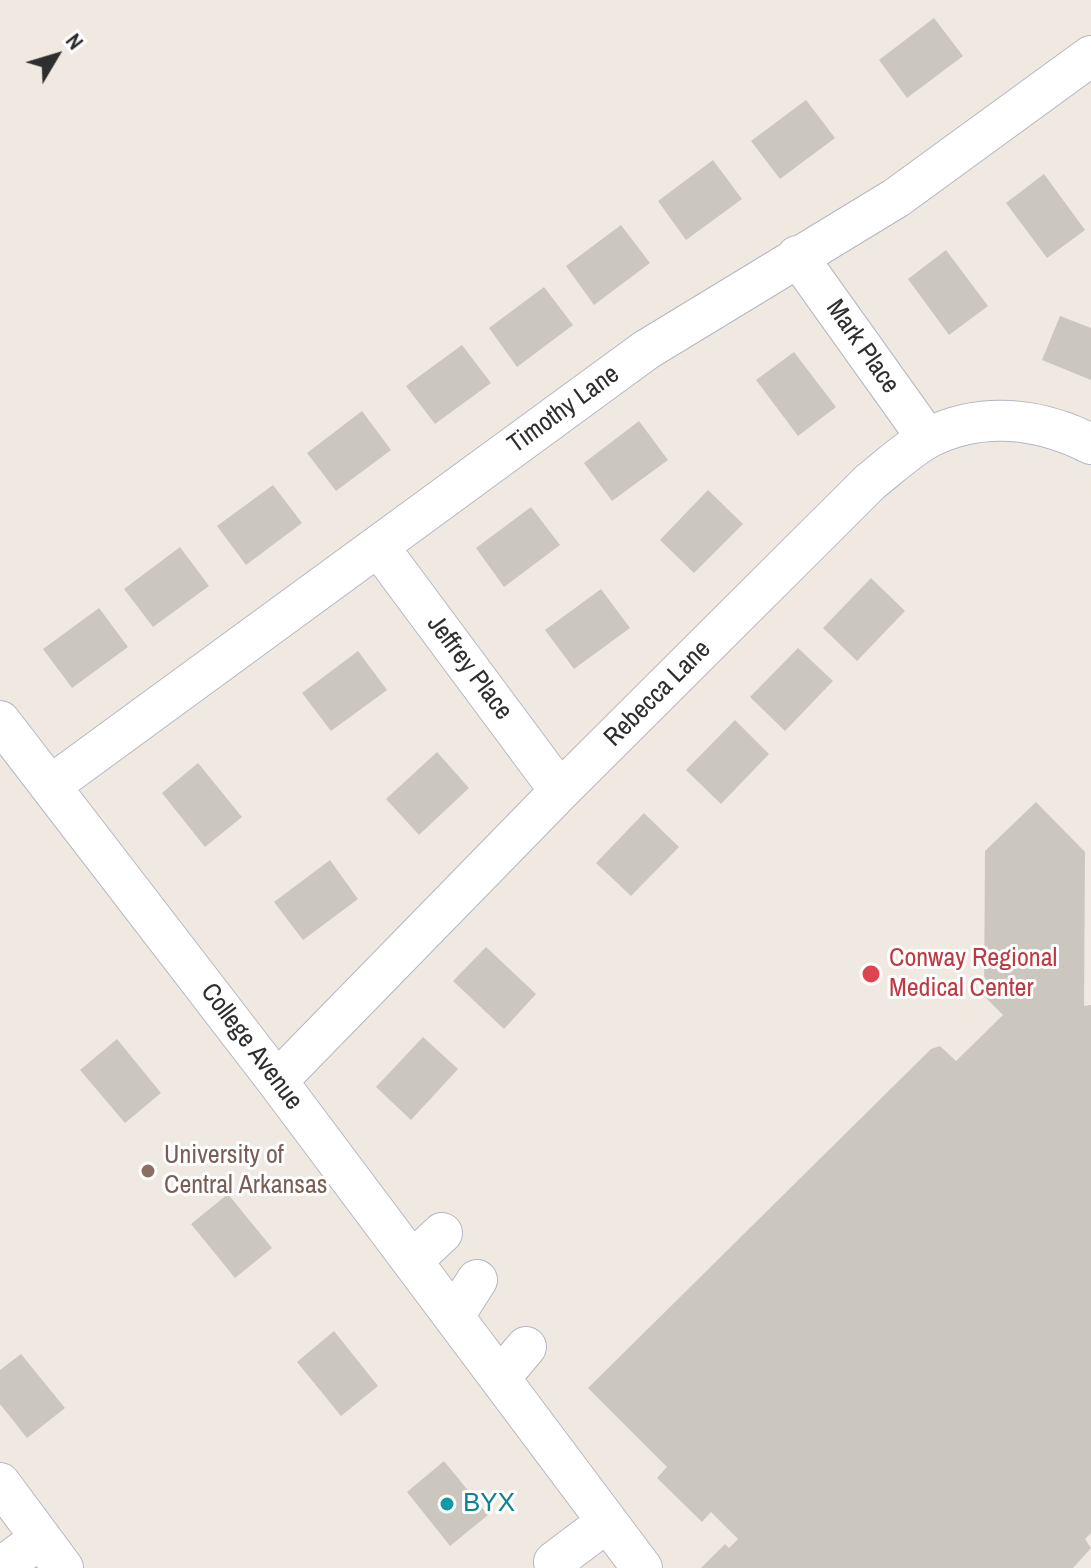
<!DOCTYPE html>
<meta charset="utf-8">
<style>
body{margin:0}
#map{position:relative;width:1091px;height:1568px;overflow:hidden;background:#efe9e1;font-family:"Archivo Narrow",sans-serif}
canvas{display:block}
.north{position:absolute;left:16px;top:16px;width:80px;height:80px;-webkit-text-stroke:6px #fff;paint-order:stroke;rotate:52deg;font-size:22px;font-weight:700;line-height:32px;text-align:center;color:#2e2e2e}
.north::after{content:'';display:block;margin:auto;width:28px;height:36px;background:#2e2e2e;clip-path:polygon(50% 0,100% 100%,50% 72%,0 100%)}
</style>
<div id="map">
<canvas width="1091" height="1568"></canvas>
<div class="north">N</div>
</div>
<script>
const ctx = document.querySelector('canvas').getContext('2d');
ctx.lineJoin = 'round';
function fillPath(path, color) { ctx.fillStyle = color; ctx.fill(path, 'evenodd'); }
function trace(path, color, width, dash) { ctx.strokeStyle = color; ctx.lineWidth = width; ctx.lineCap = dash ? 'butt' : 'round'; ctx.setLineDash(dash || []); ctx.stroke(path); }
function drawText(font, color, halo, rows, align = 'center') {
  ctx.font = font + ' "Archivo Narrow",sans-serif'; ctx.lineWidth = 6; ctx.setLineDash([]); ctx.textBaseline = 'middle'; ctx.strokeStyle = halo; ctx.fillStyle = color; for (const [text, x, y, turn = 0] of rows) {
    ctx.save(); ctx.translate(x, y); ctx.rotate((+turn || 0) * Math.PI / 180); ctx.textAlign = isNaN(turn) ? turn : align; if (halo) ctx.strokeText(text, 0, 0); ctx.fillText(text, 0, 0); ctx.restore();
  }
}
const building = new Path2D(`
 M 934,18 L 963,56 L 907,98 L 879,60 Z
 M 806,100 L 835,138 L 780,179 L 751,141 Z
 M 713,160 L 742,199 L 686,240 L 658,201 Z
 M 1044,174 L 1085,230 L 1047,258 L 1006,203 Z
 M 621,225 L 650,263 L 594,305 L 566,266 Z
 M 946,250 L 988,306 L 949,335 L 908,279 Z
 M 544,287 L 573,325 L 517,367 L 489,328 Z
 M 1060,316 L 1091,328 L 1091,380 L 1042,360 Z
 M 462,345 L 491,383 L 435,424 L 406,386 Z
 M 794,352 L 836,407 L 798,436 L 756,380 Z
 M 362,411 L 391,450 L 336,491 L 307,453 Z
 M 639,421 L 668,460 L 612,501 L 584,463 Z
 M 273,485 L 302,523 L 246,565 L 217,526 Z
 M 708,490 L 743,524 L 694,573 L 660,540 Z
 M 531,507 L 560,545 L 504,587 L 476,548 Z
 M 180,547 L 209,586 L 153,627 L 124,589 Z
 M 871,578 L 905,611 L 857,661 L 823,628 Z
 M 601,589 L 630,628 L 574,669 L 545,630 Z
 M 99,608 L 128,647 L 72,688 L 43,649 Z
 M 798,648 L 833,681 L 785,731 L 750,697 Z
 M 358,651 L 387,690 L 331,731 L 302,693 Z
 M 735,720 L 769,754 L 721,804 L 686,770 Z
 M 437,752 L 469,788 L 419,835 L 386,799 Z
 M 198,763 L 242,817 L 205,847 L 162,793 Z
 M 1036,802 L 1085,852 L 1084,1006 L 1091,1005 L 1091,1533 L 1085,1539 L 1091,1548 L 1073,1568 L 701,1568 L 725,1544 L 729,1548 L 738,1539 L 711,1512 L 702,1522 L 657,1478 L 667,1467 L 588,1388 L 931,1049 L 940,1046 L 956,1061 L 1003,1015 L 984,996 L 985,851 Z
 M 644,813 L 679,847 L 631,896 L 596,863 Z
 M 330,860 L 358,899 L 303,940 L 274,902 Z
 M 486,947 L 536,994 L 504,1029 L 453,981 Z
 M 423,1037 L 458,1069 L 411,1120 L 376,1087 Z
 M 117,1039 L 161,1093 L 125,1123 L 80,1070 Z
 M 228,1194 L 272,1248 L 235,1278 L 191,1224 Z
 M 334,1331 L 378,1386 L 341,1416 L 297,1362 Z
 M 21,1354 L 65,1408 L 27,1438 L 0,1404 L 0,1370 Z
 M 444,1461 L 488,1515 L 450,1546 L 407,1492 Z`);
const minor = new Path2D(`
 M 797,256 L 927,438
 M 378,546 L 560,791
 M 0,721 L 277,1081 L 642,1568
 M 50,786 L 646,350 L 896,198 L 1091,56
 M 277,1081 L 560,791 L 870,482 C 889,467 909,448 930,437 C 982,411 1040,418 1091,444
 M 412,1261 L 442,1233
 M 454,1316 L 477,1280
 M 500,1378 L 526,1347
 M 0,1483 L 63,1568
 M 554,1562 L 607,1522
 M 0,1568 L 41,1538`);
const markers = [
 [871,974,10,"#e0444e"],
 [148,1171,8,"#8d6e63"],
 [447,1504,8,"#0f9aa8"]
];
const streetNames = [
 ["Mark Place",862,347,55],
 ["Timothy Lane",564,410,-36],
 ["Jeffrey Place",469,668,53],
 ["Rebecca Lane",658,694,-45],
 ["College Avenue",251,1047,53]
];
const healthNames = [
 ["Conway Regional",889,959],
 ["Medical Center",889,989]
];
const educationNames = [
 ["University of",164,1156],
 ["Central Arkansas",164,1186]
];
const cultureNames = [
 ["ΒΥΧ",463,1504]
];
fillPath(building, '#cbc7bf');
trace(minor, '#b4b7c1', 42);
trace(minor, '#fff', 40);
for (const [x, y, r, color] of markers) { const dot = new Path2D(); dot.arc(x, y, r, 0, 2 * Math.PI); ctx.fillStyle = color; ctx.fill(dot); trace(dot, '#fff', 3); }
drawText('26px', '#2e2e2e', '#fff', streetNames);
drawText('26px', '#be3a42', '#fff', healthNames, 'left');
drawText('26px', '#785e54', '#fff', educationNames, 'left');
drawText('26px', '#0d838f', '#fff', cultureNames, 'left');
</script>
